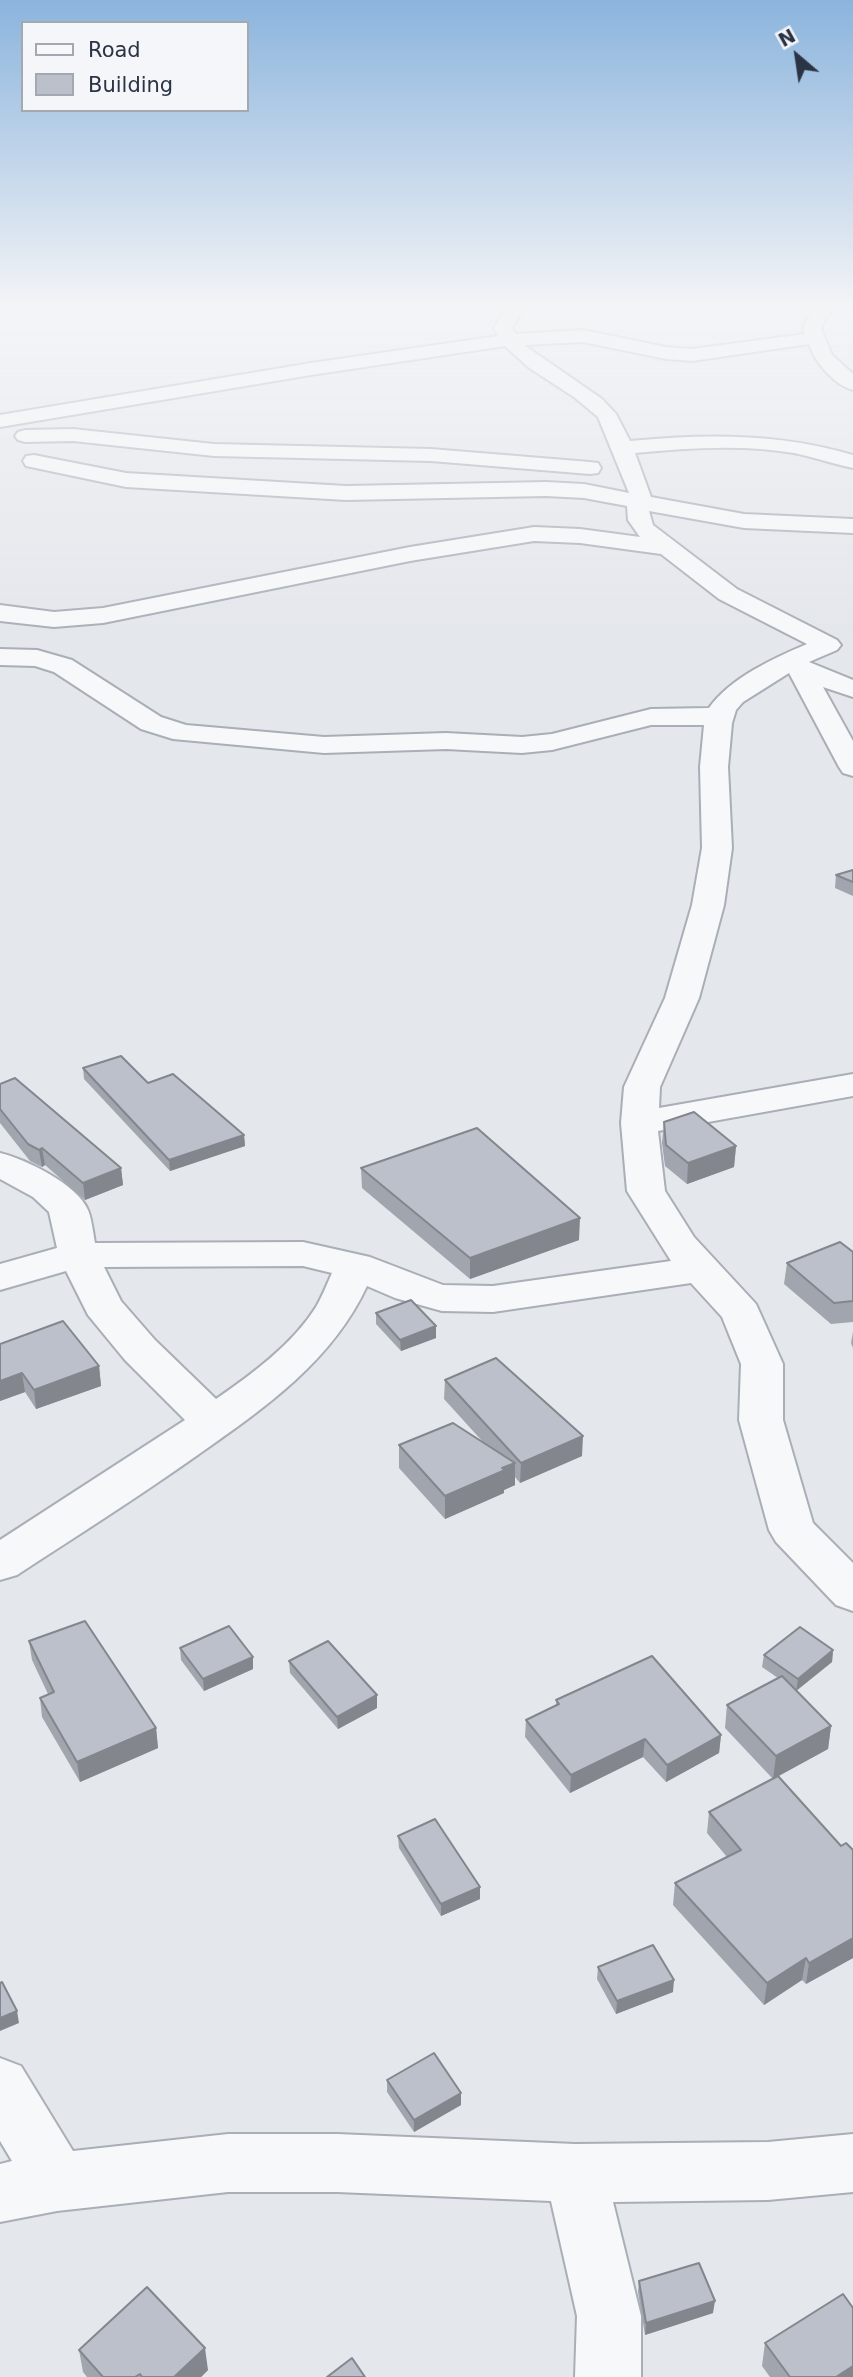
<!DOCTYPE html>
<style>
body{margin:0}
#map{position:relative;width:853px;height:2377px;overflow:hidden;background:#e4e7ec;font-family:"DejaVu Sans",sans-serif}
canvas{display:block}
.legend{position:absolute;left:21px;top:21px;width:228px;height:91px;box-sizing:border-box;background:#f4f6f9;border:2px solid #a4a8b1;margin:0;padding:9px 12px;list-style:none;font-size:21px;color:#2b3445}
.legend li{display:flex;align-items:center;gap:14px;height:35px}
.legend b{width:35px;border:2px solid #a4a8b1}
.north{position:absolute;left:762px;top:21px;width:70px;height:70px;-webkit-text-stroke:5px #f4f6f9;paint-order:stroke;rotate:331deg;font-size:19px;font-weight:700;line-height:28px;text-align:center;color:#2b3445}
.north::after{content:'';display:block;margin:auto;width:24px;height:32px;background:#2b3445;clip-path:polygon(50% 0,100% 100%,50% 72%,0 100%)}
</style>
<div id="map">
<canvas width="853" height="2377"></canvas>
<ul class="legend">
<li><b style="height:9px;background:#f7f8fa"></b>Road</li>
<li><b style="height:19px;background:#bbc0ca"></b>Building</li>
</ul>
<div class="north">N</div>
</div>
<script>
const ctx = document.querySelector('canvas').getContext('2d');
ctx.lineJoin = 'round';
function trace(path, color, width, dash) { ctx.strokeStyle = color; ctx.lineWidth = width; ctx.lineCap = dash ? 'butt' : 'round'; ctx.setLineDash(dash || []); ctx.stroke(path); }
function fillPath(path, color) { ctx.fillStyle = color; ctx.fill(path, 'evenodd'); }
const minor = new Path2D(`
 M 499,304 L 517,304 L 521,312 L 512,328 L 516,334 L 583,330 L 666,347 L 692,349 L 805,334 L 803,329 L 808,317 L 820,304 L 839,304 L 825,319 L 821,329 L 832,355 L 853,374 L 853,390 C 834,385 815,362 809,344 L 692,361 L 666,359 L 583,342 L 524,345 L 602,399 L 616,414 L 630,441 C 707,434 778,433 853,455 L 853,468 C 833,464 814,457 794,453 C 742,444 688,448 635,453 L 651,497 L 744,514 L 853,519 L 853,533 L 744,528 L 649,511 L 653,525 L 737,589 L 837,640 L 841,645 L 837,650 L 809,662 L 853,680 L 853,697 L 823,687 L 853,741 L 853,776 L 843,773 L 839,767 L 789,673 L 743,702 L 736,710 L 732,723 L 728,767 L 732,848 L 724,905 L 699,998 L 660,1087 L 659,1108 L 853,1074 L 853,1096 L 658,1131 L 665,1191 L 694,1237 L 756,1304 L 783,1364 L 783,1420 L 813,1523 L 853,1563 L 853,1611 L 836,1605 L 776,1542 L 769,1530 L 739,1420 L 741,1364 L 722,1317 L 691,1283 L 493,1312 L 442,1311 L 395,1298 L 367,1286 C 332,1361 266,1407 199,1454 C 140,1496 78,1535 17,1575 L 0,1580 L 0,1540 L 185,1420 L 125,1360 L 88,1315 L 66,1271 L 0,1290 L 0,1264 L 57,1248 L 49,1212 L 33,1197 L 0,1179 L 0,1153 C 25,1159 77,1184 88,1210 C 92,1220 93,1232 95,1243 L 303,1242 L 370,1257 L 443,1285 L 493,1286 L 671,1261 L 627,1191 L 621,1123 L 624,1087 L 665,998 L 692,905 L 702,848 L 700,767 L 704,725 L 651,725 L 552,750 L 522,753 L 446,749 L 324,753 L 173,739 L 141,729 L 54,672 L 35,666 L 0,665 L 0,649 L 37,650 L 72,660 L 161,717 L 186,725 L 324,737 L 446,733 L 522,737 L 552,734 L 651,709 L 709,708 C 730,678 774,658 807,644 L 719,599 L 661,554 L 580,543 L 534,541 L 410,561 L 103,623 L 54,627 L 0,621 L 0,605 L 54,612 L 103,608 L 410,547 L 534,527 L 580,529 L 640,537 L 628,520 L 627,506 L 584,498 L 546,496 L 346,500 L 126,487 L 26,466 L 23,461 L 26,456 L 34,455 L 126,473 L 346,486 L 546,482 L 584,484 L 629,493 L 598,417 L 574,397 L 528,367 L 505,346 L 311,375 L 0,427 L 0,415 L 311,363 L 498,336 L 494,328 L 503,312 ZM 303,1266 L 332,1273 C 327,1284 322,1297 316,1307 C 293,1344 251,1375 216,1399 L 155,1340 L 121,1301 L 104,1267 Z
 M 73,429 L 214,444 L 431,449 L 590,462 L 598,463 L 601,468 L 598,473 L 590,474 L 431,461 L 214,456 L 73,441 L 25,442 L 18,440 L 15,436 L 18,432 L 25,430 Z
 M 0,2058 L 21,2066 L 73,2151 L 228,2134 L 337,2134 L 575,2144 L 768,2142 L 853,2134 L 853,2192 L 768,2200 L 613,2202 L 641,2316 L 641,2377 L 575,2377 L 577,2316 L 551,2201 L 337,2192 L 228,2192 L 57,2211 L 0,2222 L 0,2164 L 12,2161 L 0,2141 Z`);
const wall = new Path2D(`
 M 853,870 L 853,896 L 835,888 L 836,875 Z
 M 83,1068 L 148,1083 L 244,1135 L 245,1146 L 170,1171 L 84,1079 Z
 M 0,1084 L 121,1168 L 123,1185 L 85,1200 L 45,1165 L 42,1167 L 30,1161 L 0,1123 Z
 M 664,1122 L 736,1146 L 734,1167 L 687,1184 L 665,1166 L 662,1143 Z
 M 361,1168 L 579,1240 L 470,1279 L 362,1188 Z
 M 853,1252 L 853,1322 L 831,1324 L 784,1284 L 787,1263 Z
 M 376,1313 L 436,1326 L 436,1338 L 401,1351 L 376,1324 Z
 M 853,1332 L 853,1348 L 851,1343 Z
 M 0,1344 L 99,1366 L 101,1386 L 36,1409 L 25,1392 L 0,1401 Z
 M 445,1380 L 582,1456 L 520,1483 L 515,1477 L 515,1485 L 504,1490 L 504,1493 L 445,1519 L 399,1468 L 399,1445 L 483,1442 L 444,1399 Z
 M 29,1641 L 156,1728 L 158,1748 L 80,1782 L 42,1717 L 40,1698 L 48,1694 L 32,1660 Z
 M 180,1648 L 253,1669 L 204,1691 L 181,1660 Z
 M 833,1650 L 832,1662 L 796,1691 L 831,1726 L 828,1749 L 775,1778 L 841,1846 L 853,1850 L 853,1958 L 806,1984 L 802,1980 L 764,2005 L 673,1905 L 675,1883 L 727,1857 L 707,1833 L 709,1812 L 773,1779 L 725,1728 L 727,1705 L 778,1678 L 762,1667 L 764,1655 Z
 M 289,1661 L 377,1695 L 377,1708 L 338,1729 L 290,1673 Z
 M 556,1700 L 721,1735 L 719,1753 L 666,1782 L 643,1757 L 570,1793 L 525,1737 L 526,1720 L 556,1705 Z
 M 398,1836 L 480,1887 L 480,1899 L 441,1916 L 399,1848 Z
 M 598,1967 L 673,1992 L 616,2014 L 597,1979 Z
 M 387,2080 L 461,2105 L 414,2132 L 387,2092 Z
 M 639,2281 L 713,2313 L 645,2335 L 638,2292 Z
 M 765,2343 L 853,2377 L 770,2377 L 762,2366 Z
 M 79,2350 L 208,2370 L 201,2377 L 87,2377 L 83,2372 Z`);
const shadedWall = new Path2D(`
 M 244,1135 L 245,1146 L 170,1171 L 169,1160 Z
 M 736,1146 L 734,1167 L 687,1184 L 688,1163 Z
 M 42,1148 L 45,1165 L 42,1167 L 39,1150 Z
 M 121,1168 L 123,1185 L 85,1200 L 83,1183 Z
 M 580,1218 L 579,1240 L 470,1279 L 470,1258 Z
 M 436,1326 L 436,1338 L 401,1351 L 400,1340 Z
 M 99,1366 L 101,1386 L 36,1409 L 34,1390 Z
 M 22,1373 L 25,1392 L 0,1401 L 0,1381 Z
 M 583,1436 L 582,1456 L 520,1483 L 521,1463 Z
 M 515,1463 L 515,1485 L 504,1490 L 504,1493 L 445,1519 L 445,1496 Z
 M 833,1650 L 832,1662 L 796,1691 L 798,1679 Z
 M 253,1657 L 253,1669 L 204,1691 L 203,1679 Z
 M 377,1695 L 377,1708 L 338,1729 L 337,1717 Z
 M 831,1726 L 828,1749 L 773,1779 L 776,1756 Z
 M 156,1728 L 158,1748 L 80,1782 L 77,1762 Z
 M 721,1735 L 719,1753 L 666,1782 L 667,1765 Z
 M 645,1739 L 643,1757 L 570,1793 L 571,1775 Z
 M 480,1887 L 480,1899 L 441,1916 L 441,1904 Z
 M 853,1938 L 853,1958 L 806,1984 L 809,1963 Z
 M 806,1958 L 802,1980 L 764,2005 L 767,1983 Z
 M 674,1980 L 673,1992 L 616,2014 L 617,2001 Z
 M 17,2011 L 19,2023 L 0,2031 L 0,2018 Z
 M 461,2093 L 461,2105 L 414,2132 L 414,2120 Z
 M 715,2301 L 713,2313 L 645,2335 L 646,2323 Z
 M 205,2348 L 208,2370 L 201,2377 L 174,2377 Z
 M 853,2366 L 853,2377 L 836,2377 Z`);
const building = new Path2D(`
 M 853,870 L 853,882 L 836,875 Z
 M 121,1056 L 148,1083 L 173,1074 L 244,1135 L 169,1160 L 83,1068 Z
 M 15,1078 L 121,1168 L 83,1183 L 42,1148 L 39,1150 L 28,1144 L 0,1109 L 0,1084 Z
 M 694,1112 L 736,1146 L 688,1163 L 666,1145 L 664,1122 Z
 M 477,1128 L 580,1218 L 470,1258 L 361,1168 Z
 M 840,1242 L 853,1252 L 853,1301 L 834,1303 L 787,1263 Z
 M 411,1300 L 436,1326 L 400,1340 L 376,1313 Z
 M 63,1321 L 99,1366 L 34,1390 L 22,1373 L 0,1381 L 0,1344 Z
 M 496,1358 L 583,1436 L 521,1463 L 445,1380 Z
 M 453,1423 L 515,1463 L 502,1468 L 505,1470 L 445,1496 L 399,1445 Z
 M 85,1621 L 156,1728 L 77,1762 L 40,1698 L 54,1692 L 29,1641 Z
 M 229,1626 L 253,1657 L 203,1679 L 180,1648 Z
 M 800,1627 L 833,1650 L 798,1679 L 764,1655 Z
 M 328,1641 L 377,1695 L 337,1717 L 289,1661 Z
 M 652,1656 L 721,1735 L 667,1765 L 645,1739 L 571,1775 L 526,1720 L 559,1704 L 556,1700 Z
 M 782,1676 L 831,1726 L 776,1756 L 727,1705 Z
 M 778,1776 L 841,1846 L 846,1843 L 853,1850 L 853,1938 L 809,1963 L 806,1958 L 767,1983 L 675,1883 L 741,1850 L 709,1812 Z
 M 435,1819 L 480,1887 L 441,1904 L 398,1836 Z
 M 653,1945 L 674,1980 L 617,2001 L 598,1967 Z
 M 2,1982 L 17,2011 L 0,2018 L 0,1983 Z
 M 434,2053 L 461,2093 L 414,2120 L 387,2080 Z
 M 699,2263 L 715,2301 L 646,2323 L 639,2281 Z
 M 147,2287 L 205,2348 L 174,2377 L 142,2377 L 140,2374 L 135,2377 L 103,2377 L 79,2350 Z
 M 843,2294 L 853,2308 L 853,2366 L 836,2377 L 790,2377 L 765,2343 Z
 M 352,2358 L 365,2377 L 327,2377 Z`);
trace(minor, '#a9aeb7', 4);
fillPath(minor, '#f7f8fa');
fillPath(wall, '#a1a5ae');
fillPath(shadedWall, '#83868d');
fillPath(building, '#bbc0ca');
trace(building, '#83868d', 2);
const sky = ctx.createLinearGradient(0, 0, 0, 637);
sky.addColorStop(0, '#8bb4dd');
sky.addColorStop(0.48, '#f3f4f6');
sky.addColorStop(1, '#f3f4f600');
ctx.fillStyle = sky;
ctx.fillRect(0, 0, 853, 637);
</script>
